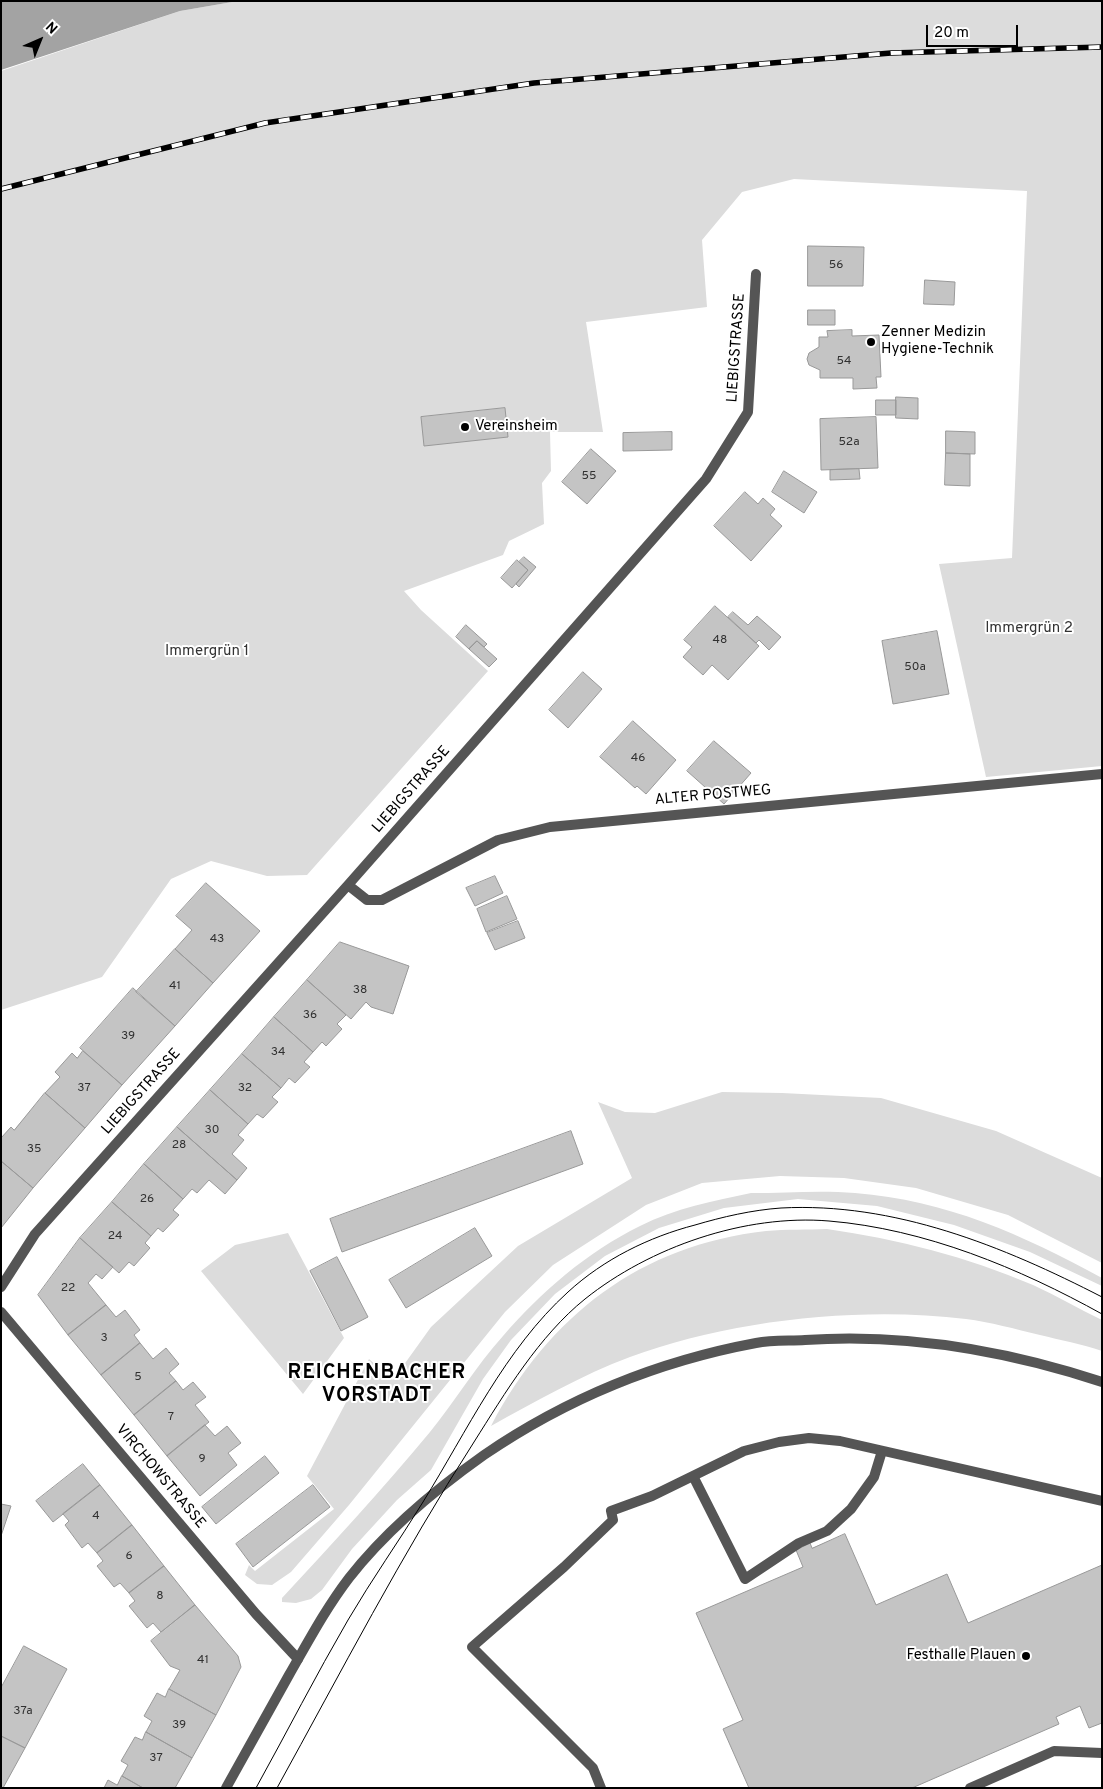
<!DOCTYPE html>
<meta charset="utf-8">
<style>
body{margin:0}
#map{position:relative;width:1103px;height:1789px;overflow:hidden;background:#fff;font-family:Overpass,sans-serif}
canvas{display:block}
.frame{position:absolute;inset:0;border:2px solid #000;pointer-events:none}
.north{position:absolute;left:15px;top:15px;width:50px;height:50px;-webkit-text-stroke:4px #fff;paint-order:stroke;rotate:44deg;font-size:14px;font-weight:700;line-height:20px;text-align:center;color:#000}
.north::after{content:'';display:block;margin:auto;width:18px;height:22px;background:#000;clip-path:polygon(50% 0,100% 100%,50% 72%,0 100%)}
.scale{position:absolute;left:926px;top:25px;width:92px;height:22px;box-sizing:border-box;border:2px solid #000;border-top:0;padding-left:6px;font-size:15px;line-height:18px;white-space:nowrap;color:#000;-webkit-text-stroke:4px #fff;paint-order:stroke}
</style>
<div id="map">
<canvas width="1103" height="1789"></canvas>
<div class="frame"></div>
<div class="north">N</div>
<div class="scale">20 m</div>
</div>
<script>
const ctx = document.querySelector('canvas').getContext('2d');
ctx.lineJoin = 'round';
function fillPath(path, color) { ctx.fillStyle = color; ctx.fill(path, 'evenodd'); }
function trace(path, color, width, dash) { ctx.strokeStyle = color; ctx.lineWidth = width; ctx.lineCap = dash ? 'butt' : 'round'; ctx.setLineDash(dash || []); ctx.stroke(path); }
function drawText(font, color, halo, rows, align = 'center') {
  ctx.font = font + ' Overpass,sans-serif'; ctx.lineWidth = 4; ctx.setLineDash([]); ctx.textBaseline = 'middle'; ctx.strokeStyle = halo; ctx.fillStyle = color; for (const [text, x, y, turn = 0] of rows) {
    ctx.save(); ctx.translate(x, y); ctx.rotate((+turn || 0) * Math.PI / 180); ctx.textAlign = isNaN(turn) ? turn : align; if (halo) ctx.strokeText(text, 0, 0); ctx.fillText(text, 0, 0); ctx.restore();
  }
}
const green = new Path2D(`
 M 238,1 L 1102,1 L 1102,766 L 986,777 L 939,564 L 1012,558 L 1027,191 L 794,179 L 742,192 L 702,240 L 707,307 L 586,322 L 603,432 L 550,432 L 551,471 L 542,483 L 544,524 L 509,541 L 503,555 L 404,591 L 421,610 L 488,671 L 307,875 L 267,876 L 211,861 L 171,879 L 102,977 L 1,1010 L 1,71 L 180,11 Z
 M 722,1092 L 782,1093 L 881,1098 L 996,1131 L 1102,1178 L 1102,1263 L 1008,1215 L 916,1188 L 844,1178 L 780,1176 L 702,1183 L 646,1205 L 553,1265 L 505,1312 L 349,1505 L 291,1572 L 272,1585 L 257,1584 L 245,1575 L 249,1565 L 255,1571 L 334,1509 L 307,1476 L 369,1359 L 393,1380 L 431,1327 L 518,1246 L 632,1178 L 598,1102 L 625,1112 L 655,1113 Z
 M 751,1193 C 786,1193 821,1190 855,1193 C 946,1200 1023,1235 1102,1278 L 1102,1286 L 1030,1252 L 954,1225 L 877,1206 L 798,1199 L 724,1208 L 659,1228 L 605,1256 L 555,1294 L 511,1340 L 483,1379 L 431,1470 L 397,1500 L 352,1549 L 322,1590 L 311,1599 L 296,1603 L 282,1602 L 282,1598 C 332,1544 382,1490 430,1432 C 455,1401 476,1366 503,1336 C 541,1292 587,1252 640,1226 C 675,1208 714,1201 751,1193 Z
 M 827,1229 C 898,1239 967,1257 1033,1285 C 1057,1296 1079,1309 1102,1320 L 1102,1351 C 1082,1344 1060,1340 1040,1335 C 1015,1329 990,1322 966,1319 C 860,1306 730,1320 630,1357 C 582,1375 536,1401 491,1426 C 549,1316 640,1245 766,1231 C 786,1229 807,1230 827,1229 Z
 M 288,1233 L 344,1338 L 303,1394 L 201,1271 L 235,1245 Z`);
const water = new Path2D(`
 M 1,1 L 238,1 L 180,11 L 1,70 Z`);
const building = new Path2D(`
 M 808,246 L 864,247 L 863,286 L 808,286 Z
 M 925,280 L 955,282 L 954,305 L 924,304 Z
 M 808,310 L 835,310 L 835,325 L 808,325 Z
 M 852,330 L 852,336 L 879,335 L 881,377 L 876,377 L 877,388 L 853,389 L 853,378 L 820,378 L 820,370 L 809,365 L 807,359 L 809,353 L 819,347 L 819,337 L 828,337 L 827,331 Z
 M 896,397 L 918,398 L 918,419 L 896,418 Z
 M 876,400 L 896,400 L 896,415 L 876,415 Z
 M 505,408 L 508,437 L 424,446 L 421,417 Z
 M 876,417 L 878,468 L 821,470 L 820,419 Z
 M 946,431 L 975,432 L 975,454 L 946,453 Z
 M 672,432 L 672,450 L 623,451 L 623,433 Z
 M 591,449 L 616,471 L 587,504 L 562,482 Z
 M 946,453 L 970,454 L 970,486 L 945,485 Z
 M 859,469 L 860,479 L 830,480 L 830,470 Z
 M 784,471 L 817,492 L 804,513 L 772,492 Z
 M 745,492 L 758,504 L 763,498 L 775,509 L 770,515 L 782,526 L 751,561 L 714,526 Z
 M 524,557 L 536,567 L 519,587 L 516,584 L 528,570 L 519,562 Z
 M 517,560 L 528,570 L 512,588 L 501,578 Z
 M 715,606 L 759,646 L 728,680 L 712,665 L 703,675 L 683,657 L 692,647 L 684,640 Z
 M 733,612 L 748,625 L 757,616 L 781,637 L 769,650 L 759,640 L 756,643 L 728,617 Z
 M 466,625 L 487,644 L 484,647 L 477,641 L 469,649 L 456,637 Z
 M 937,631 L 949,694 L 893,704 L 882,641 Z
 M 477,641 L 497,659 L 489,667 L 469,649 Z
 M 583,672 L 602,689 L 568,728 L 549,710 Z
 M 633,721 L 676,760 L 646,794 L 637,786 L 635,788 L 600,757 Z
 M 714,741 L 751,773 L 724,804 L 687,771 Z
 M 495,876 L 503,893 L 475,906 L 466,888 Z
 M 206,883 L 260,931 L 213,983 L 175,949 L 192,930 L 176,916 Z
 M 507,896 L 517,919 L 486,932 L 477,909 Z
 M 518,921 L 525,938 L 495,950 L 487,933 Z
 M 340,942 L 409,966 L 393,1014 L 371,1007 L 366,1002 L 351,1019 L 307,980 Z
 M 175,949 L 213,983 L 175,1026 L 136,992 Z
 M 307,980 L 346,1015 L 337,1024 L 342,1029 L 326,1046 L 322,1042 L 313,1052 L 274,1017 Z
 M 133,988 L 175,1026 L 122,1085 L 80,1048 Z
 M 274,1017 L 313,1052 L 304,1062 L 310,1067 L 295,1083 L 289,1078 L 281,1088 L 242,1054 Z
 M 83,1051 L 122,1085 L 85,1128 L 45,1093 L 60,1077 L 55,1072 L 72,1053 L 77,1058 Z
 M 242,1054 L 281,1088 L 272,1097 L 278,1102 L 263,1118 L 257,1114 L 248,1124 L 210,1090 Z
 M 210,1090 L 248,1124 L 238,1135 L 244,1140 L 232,1154 L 247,1168 L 237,1180 L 177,1127 Z
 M 45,1093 L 85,1128 L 33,1188 L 1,1161 L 1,1138 L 11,1127 L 14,1130 Z
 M 177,1127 L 237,1180 L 225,1194 L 209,1180 L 197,1193 L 192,1189 L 183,1199 L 144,1164 Z
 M 571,1131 L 583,1164 L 342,1252 L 330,1219 Z
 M 1,1161 L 33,1188 L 1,1228 Z
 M 144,1164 L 183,1199 L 173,1210 L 179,1215 L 163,1232 L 158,1228 L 151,1236 L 112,1202 Z
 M 112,1202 L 151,1236 L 145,1243 L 150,1248 L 134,1266 L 129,1262 L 119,1273 L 80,1238 Z
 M 475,1228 L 492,1256 L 406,1308 L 389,1280 Z
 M 80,1238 L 113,1267 L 102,1279 L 96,1274 L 88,1283 L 106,1305 L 68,1335 L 38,1295 Z
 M 337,1257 L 368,1317 L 341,1331 L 310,1271 Z
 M 106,1305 L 116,1317 L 125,1310 L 140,1330 L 134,1335 L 140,1343 L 101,1375 L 68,1335 Z
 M 140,1343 L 153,1359 L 166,1348 L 179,1364 L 169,1373 L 176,1381 L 134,1415 L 101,1375 Z
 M 176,1381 L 183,1390 L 193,1382 L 206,1397 L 195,1405 L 209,1422 L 167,1456 L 134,1415 Z
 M 205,1425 L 215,1436 L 227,1426 L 241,1443 L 228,1453 L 237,1465 L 200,1496 L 167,1456 Z
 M 265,1456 L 279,1473 L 216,1524 L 202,1507 Z
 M 83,1464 L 100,1485 L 53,1522 L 36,1501 Z
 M 100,1485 L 132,1525 L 97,1553 L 88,1543 L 82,1548 L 65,1525 L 69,1521 L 63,1514 Z
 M 313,1485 L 330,1507 L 253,1567 L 236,1544 Z
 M 1,1504 L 11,1506 L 1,1536 Z
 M 132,1525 L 164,1566 L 129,1593 L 120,1583 L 114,1587 L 97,1566 L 103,1561 L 97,1553 Z
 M 845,1534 L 876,1605 L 947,1574 L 968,1623 L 1102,1565 L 1102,1723 L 1089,1728 L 1080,1706 L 1056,1717 L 1059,1724 L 912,1788 L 749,1788 L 723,1729 L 743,1720 L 696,1613 L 803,1567 L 796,1550 L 810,1543 L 812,1548 Z
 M 164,1566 L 195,1605 L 161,1632 L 153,1623 L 147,1628 L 129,1606 L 135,1601 L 129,1593 Z
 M 195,1605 L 238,1656 L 241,1667 L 216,1715 L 169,1689 L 180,1670 L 170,1666 L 151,1641 Z
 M 24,1646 L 67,1669 L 25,1748 L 1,1736 L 1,1688 Z
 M 169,1689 L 216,1715 L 192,1758 L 146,1732 L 152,1721 L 144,1716 L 157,1693 L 165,1697 Z
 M 146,1732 L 192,1758 L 175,1788 L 143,1788 L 122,1776 L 128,1765 L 121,1761 L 135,1737 L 142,1740 Z
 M 1,1736 L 25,1748 L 3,1788 L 1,1788 Z
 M 122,1776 L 143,1788 L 104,1788 L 108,1780 L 117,1785 Z`);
const service = new Path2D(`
 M 693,1476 L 745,1579 L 799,1543 L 827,1531 L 851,1509 L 874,1477 L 882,1451
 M 601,1788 L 593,1768 L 472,1647 L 564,1567 L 613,1520 L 611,1511 L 652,1496 L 744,1451 L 779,1442 L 809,1438 L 840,1441 L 1102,1501
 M 970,1788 L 1054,1751 L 1102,1753`);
const minor = new Path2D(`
 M 348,885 L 367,900 L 382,900 L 498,840 L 550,827 L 1102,774
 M 1,1287 L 35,1234 L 348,885 L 706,479 L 748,412 L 756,274
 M 1,1312 L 256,1614 L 298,1659`);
const tertiary = new Path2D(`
 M 226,1788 C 247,1750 268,1712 289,1675 C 308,1642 326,1608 349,1578 C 385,1532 436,1489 484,1455 C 566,1399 659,1361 756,1343 C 772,1340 789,1341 805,1340 C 907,1333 1005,1350 1102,1382`);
const tram = new Path2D(`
 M 256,1788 C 287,1732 316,1675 348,1620 C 372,1579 399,1541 423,1502 C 467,1431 505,1349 568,1292 C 604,1259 649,1237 695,1225 C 722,1217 752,1210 781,1208 C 894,1202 1003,1246 1102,1297
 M 277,1788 C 341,1672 402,1554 474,1442 C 505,1393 539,1336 585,1299 C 650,1247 745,1214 829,1221 C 925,1229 1019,1268 1102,1314`);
const rail = new Path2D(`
 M 1,189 L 265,123 L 534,83 L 891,53 L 1102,47`);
const markers = [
 [871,342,5,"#000"],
 [465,427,5,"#000"],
 [1026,1656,5,"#000"]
];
const numberNames = [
 ["56",836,266],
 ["54",844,362],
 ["52a",849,443],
 ["55",589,477],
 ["48",720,641],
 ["50a",915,668],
 ["46",638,759],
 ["43",217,940],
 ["41",175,987],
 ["38",360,991],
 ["36",310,1016],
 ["39",128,1037],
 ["34",278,1053],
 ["37",84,1089],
 ["32",245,1089],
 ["30",212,1131],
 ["28",179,1146],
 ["35",34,1150],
 ["26",147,1200],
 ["24",115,1237],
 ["22",68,1289],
 ["3",104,1339],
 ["5",138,1378],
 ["7",171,1418],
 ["9",202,1460],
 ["4",96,1517],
 ["6",129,1557],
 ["8",160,1597],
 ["41",203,1661],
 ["37a",23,1712],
 ["39",179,1726],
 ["37",156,1759]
];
const poiNames = [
 ["Zenner Medizin",881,333],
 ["Hygiene-Technik",881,350],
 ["Vereinsheim",475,427],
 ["Festhalle Plauen",1016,1656,"right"]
];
const streetNames = [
 ["LIEBIGSTRASSE",737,348,-86],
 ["LIEBIGSTRASSE",412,790,-49],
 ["ALTER POSTWEG",713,796,-5],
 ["LIEBIGSTRASSE",142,1092,-48],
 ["VIRCHOWSTRASSE",160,1477,50]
];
const parkNames = [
 ["Immergrün 2",1029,629],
 ["Immergrün 1",207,652]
];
const districtNames = [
 ["REICHENBACHER",377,1374],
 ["VORSTADT",377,1397]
];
fillPath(green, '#dcdcdc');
fillPath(water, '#a3a3a3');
fillPath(building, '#c4c4c4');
trace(building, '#999', 1);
trace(service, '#555', 10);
trace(minor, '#555', 10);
trace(tertiary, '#555', 10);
trace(tram, '#000', 1);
trace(rail, '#000', 5.5);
trace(rail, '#fff', 4, [11]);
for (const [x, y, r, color] of markers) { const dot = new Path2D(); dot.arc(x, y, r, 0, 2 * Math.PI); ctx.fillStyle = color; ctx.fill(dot); trace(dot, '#fff', 2); }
drawText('12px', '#313131', null, numberNames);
drawText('15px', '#000', '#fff', poiNames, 'left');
drawText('15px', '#000', '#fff', streetNames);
drawText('15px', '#333', '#fff', parkNames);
ctx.letterSpacing = '1px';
drawText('bold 20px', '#000', '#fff', districtNames);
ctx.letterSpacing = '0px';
</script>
